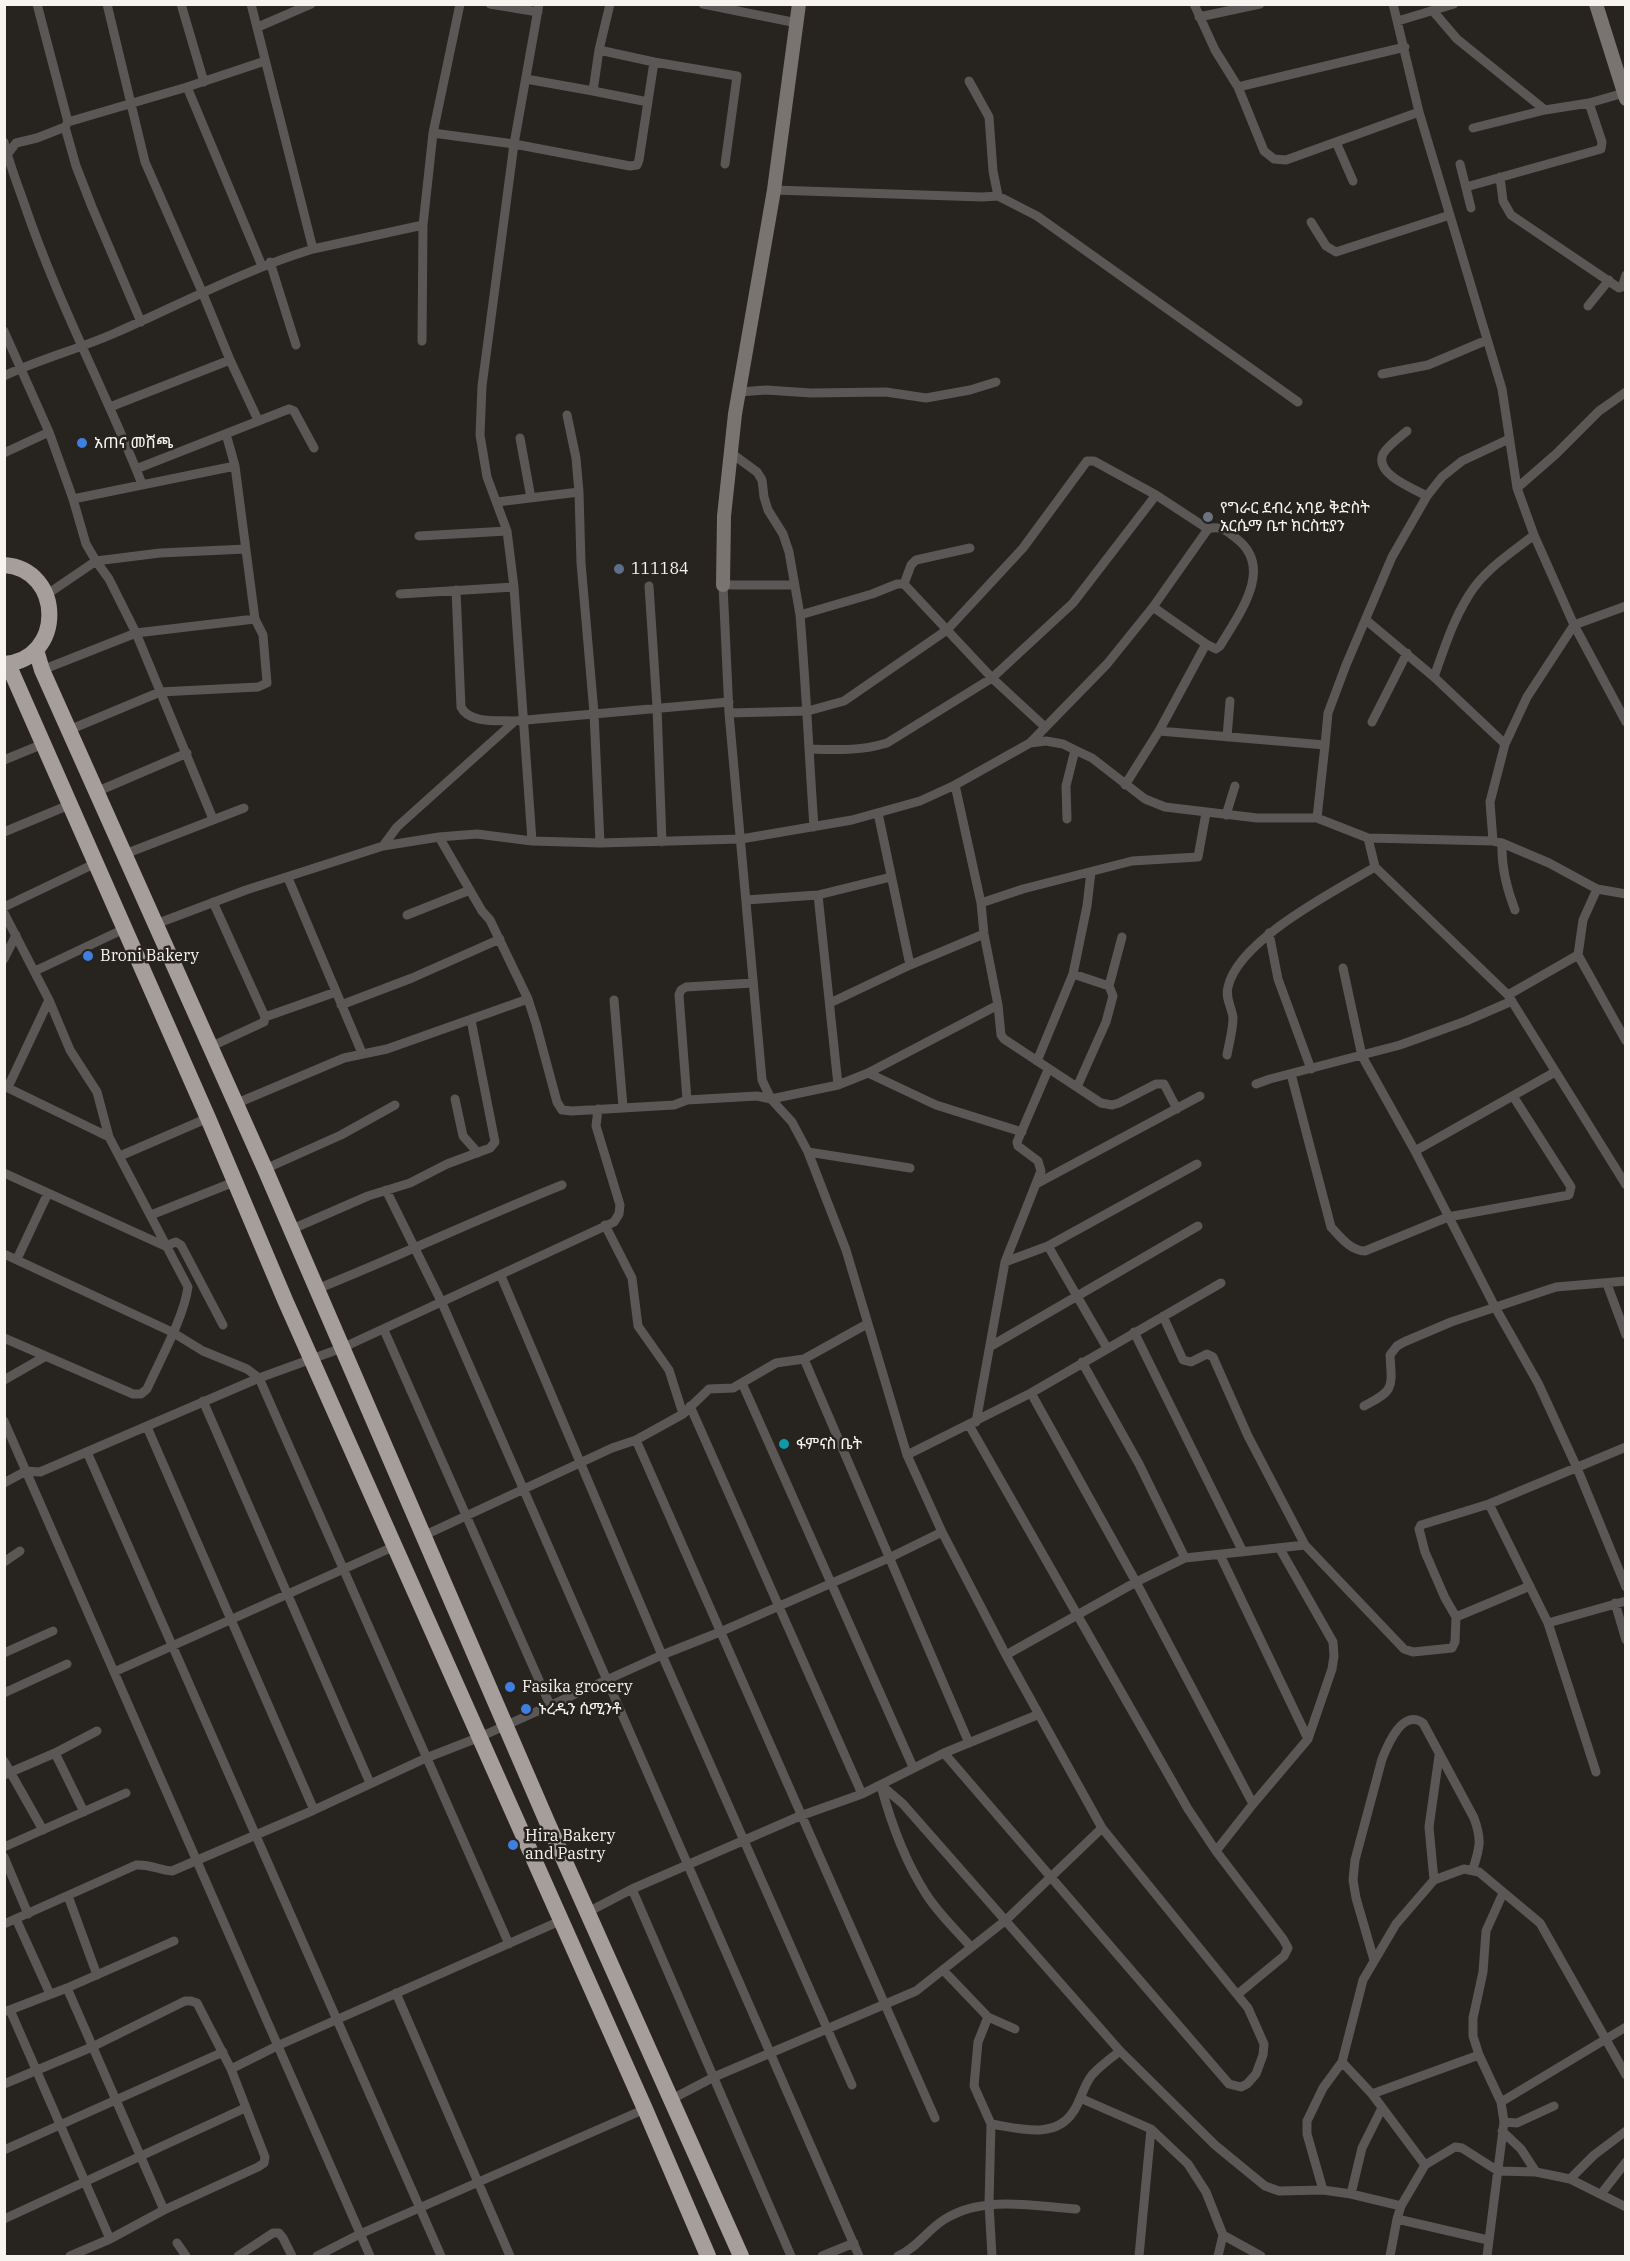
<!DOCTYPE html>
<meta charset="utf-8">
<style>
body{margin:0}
#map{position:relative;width:1630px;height:2261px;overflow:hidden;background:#27231e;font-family:"IBM Plex Serif",serif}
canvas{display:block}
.frame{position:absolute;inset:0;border:6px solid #f7f4f0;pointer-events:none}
</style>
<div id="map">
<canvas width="1630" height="2261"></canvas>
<div class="frame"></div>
</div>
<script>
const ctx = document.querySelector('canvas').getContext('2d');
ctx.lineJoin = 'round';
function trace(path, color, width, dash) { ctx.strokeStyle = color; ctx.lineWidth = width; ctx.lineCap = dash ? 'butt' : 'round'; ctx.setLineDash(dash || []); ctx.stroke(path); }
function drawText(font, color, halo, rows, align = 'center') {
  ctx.font = font + ' "IBM Plex Serif","Noto Sans Ethiopic",serif'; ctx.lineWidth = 5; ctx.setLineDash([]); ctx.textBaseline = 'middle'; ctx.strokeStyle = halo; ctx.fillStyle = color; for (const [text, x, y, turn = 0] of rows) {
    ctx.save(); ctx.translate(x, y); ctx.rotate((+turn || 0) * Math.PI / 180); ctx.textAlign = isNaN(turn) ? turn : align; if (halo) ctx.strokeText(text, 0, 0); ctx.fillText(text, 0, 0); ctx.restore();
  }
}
const street = new Path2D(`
 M 37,4 L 68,122 L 65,127 L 76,166 L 92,207 L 141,322
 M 107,4 L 145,162 L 203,294 L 230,360 L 258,420
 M 181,4 L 204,82
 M 490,4 L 538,12
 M 610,4 L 599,50 L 654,62 L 737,76 L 725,164
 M 703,4 L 797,23
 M 1194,4 L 1215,50 L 1238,87 L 1264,151 L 1274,159 L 1286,160 L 1419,112
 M 1393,4 L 1419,112 L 1502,389 L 1517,488 L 1534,535 L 1574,625 L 1626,722
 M 1433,11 L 1457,39 L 1545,110
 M 1199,17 L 1260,4
 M 1398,21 L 1454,4
 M 258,27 L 311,4
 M 526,79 L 593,91 L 599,50
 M 969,81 L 989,117 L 993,171 L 998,196
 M 187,87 L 262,266
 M 1238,87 L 1405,47
 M 593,91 L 648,102
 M 68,122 L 187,87 L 265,61
 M 1473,128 L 1545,110 L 1589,103 L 1624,93
 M 433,133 L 514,144 L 630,166 L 637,165 L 639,160 L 654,62
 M 4,142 C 9,163 17,183 24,203 C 55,295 99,379 136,469
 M 1336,142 L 1353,181
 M 6,156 L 16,143 L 37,138 L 65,127
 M 1460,164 L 1471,208
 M 1500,177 L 1503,201 L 1511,215 L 1619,288 L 1622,287 L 1626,275
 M 1466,187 L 1601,149 L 1602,142 L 1589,103
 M 774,190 L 982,197 L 998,196 L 1037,216 L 1298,402
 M 1311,222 L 1326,246 L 1336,252 L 1450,215
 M 313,249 L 423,225
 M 270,262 L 296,345
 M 1588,306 L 1609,280
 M 4,331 L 49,432 L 73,499 L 86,544 L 96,561 L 109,579 L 136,633 L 213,819
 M 422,341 L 423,225 L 433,133 L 460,4
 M 1382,374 L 1428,365 L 1487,340
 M 4,376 C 40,359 79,349 115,333 C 181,304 244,270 313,249 L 251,4
 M 739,392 L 766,390 L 811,393 L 886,392 L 926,398 L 970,390 L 996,382
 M 110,407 L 230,360
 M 567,415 L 576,458 L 579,492 L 581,563 L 594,713 L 600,843
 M 1407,431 C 1400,437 1387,446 1383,454 C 1374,474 1414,489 1427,496
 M 520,438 L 531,498
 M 4,453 L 49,432
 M 731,453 L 757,472 L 762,480 L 764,497 L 768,510 L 783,534 L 789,552 L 800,615
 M 142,484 L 136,469 L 289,409 L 294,411 L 314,448
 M 1517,488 L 1556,454 L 1599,411 L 1626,392
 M 73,499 L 235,466
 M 497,502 L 579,492
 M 419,536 L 507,531
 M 904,584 L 911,565 L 916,560 L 970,548
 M 795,585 L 723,585 L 729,713 L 762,1080 L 771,1099 L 792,1122 L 808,1152 L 846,1250 L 907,1455 L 942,1532 L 1006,1655 L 1102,1828 L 1248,2008 L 1264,2044 L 1263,2055 L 1256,2074 L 1247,2084 L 1241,2087 L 1229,2084 L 944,1753
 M 649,586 L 657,707 L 662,842
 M 456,590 L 461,707 C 469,724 499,720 515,721
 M 400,594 L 514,587
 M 46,595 L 96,561 L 160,553 L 246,549
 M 1366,620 L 1434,677 L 1505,744
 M 42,670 L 136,633 L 255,619
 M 1434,677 C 1444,649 1453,620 1469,595 C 1484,570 1511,553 1534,535
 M 729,713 L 808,711 L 844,701 L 947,630 L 1023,548 L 1087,461 L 1094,461 L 1156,495 L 1208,529
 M 1372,722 L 1407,653
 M 69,730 L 160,692 L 258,687 L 267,683 L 263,635 L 255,619 L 235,466 L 226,434
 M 1159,731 L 1325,745 L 1328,713 L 1346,665 L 1392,557 L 1427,496 L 1442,477 L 1462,461 L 1509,439
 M 1227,737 L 1230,701
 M 1030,743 L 1046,741 L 1063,744 L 1075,750 L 1092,758 L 1145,799 L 1165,807 L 1257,818 L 1317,818 L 1368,838 L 1493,841 L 1502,843 L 1549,863 L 1597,889 L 1626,894
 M 809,749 C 835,750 861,751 887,743 L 992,678 L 1073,603 L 1156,495
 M 4,760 L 43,744
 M 955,785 L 981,903 L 984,934 L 998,1005 L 1001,1035 L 1004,1039 L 1101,1103 L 1112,1105 L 1119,1103 L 1156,1084 L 1164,1084 L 1177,1109
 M 1125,785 L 1159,731 L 1206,644 L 1153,607
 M 96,792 L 187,753
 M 878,813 L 910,965
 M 1226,815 L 1235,786
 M 1317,818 L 1325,745
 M 1067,819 L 1066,786 L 1075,750
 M 814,827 C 809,757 806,686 800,615 L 872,594 L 897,584 L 904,584 L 992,678 L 1045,727
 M 4,832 L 69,805
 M 439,837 L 482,911 L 490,920 L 528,999 L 536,1024 L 557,1102 L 562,1110 L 572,1111 L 674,1105 L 687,1100 L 757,1096 L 771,1099 L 838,1085 L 868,1073 L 998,1005
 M 1368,838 L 1375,867 L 1508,995 L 1626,1185
 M 532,841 L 514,587 L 507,531 L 487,477 L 480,435 L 482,386 L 514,144 L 539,4
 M 1493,841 L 1490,802 L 1505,744 L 1527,697 L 1574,625 L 1626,606
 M 1502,843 C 1501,867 1506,887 1515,910
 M 383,846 L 397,827 L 515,721 L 729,702
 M 125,854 L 244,808
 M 288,878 L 362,1053
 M 1597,889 L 1583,920 L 1578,955 L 1626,1041
 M 818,895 L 838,1085
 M 746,900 L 818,895 L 891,877
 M 213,902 L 265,1017
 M 981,903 L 1023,889 L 1132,861 L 1198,857 L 1206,813
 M 4,907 L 94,864
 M 4,913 L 49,1000 L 70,1050 L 97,1092 L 109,1137 L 188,1287 C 184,1317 160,1360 147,1389 L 141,1394 L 133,1394 L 4,1338
 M 407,915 L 470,890
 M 156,924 L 246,890 L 383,846 L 439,837 L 477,834 L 532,841 L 600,843 L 741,839 L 852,820 L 920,801 L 955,785 L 1030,743 L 1107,664 L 1153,607 L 1208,529 C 1221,525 1227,531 1237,539 C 1275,569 1238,615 1220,646 L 1216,649 L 1206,644
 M 1269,933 L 1278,979 L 1311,1069
 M 4,959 L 16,935
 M 1343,968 L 1362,1056 L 1415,1151 L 1495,1307 L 1538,1383 L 1577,1468 L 1626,1587
 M 35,971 L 124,929
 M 1073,974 L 1109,986
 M 1508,995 L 1578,955
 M 614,1000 L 623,1107
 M 830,1003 L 910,965 L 984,934
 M 341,1005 L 412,978 L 500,939
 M 210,1047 L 264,1022 L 265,1017 L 336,992
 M 1227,1055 C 1229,1043 1233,1030 1233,1018 C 1232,1007 1225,999 1228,987 C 1238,940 1335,891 1375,867
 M 1037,1061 L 1073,974 L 1087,906 L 1091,872
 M 868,1073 L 936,1105 L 1022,1132
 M 1291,1074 L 1331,1227 C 1340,1237 1351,1251 1365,1251 L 1448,1217 L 1569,1195 L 1571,1187 L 1513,1096
 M 1256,1084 L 1270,1079 L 1400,1045 L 1466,1021 L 1512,1001
 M 4,1086 L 109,1137
 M 8,1087 L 49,1000
 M 1077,1087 L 1106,1022 L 1113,996 L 1109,986 L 1122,937
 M 455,1099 L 463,1136 L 478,1153
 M 687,1100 L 679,995 L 681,990 L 686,987 L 753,983
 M 235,1104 L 344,1058 L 387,1049 L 528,999
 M 1415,1151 L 1555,1072
 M 808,1152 L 910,1168
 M 120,1156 L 208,1118
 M 265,1169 L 341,1135 L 395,1105
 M 4,1173 L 165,1246 L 176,1242 L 181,1245 L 223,1325
 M 1036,1184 L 1200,1096
 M 386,1190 L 442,1303 L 859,2256
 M 151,1215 L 234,1182
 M 605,1225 L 632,1278 L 638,1326 L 669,1370 L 683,1414
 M 290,1230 L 368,1196 L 410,1183 L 447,1164 L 490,1148 L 495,1142 L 471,1020
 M 1048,1246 L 1107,1348
 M 4,1254 L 172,1332 L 203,1351 L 247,1369 L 259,1378 L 509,1944
 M 17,1259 L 48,1193
 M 1005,1262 L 1048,1246 L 1197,1164
 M 501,1276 L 662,1655 L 852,2085
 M 1607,1284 L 1626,1335
 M 317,1289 C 399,1256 480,1218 562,1185
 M 384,1330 L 550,1705
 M 1134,1332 L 1243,1552
 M 991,1346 L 1198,1226
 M 804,1359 L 969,1743
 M 1082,1362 L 1139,1464 L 1185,1558
 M 4,1380 L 46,1356
 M 742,1383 L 913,1767
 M 1031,1393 L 1136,1582 L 1253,1804
 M 203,1401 L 370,1783
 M 690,1406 L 862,1794
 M 1364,1406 C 1395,1390 1392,1388 1390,1355 L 1397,1346 L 1404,1342 L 1451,1322 L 1556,1287 L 1626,1281
 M 4,1421 L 370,2256
 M 976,1422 L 1005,1262 L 1041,1171 L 1038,1161 L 1018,1146 L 1017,1142 L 1048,1070
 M 969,1425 L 1188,1809 L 1216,1851 L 1283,1939 L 1288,1948 L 1284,1956 L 1238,1994
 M 147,1427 L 314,1810
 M 636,1440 L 935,2118
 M 87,1452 L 441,2256
 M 907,1455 L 1031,1393 L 1221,1283
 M 4,1483 L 26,1471 L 40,1472 L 259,1378 L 342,1348 L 614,1222 L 619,1214 L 620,1205 L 596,1126 L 598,1109
 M 1489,1504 L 1548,1623 L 1596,1772
 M 423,1536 L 612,1448 L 636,1440 L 683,1414 L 709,1389 L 733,1388 L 776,1363 L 804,1359 L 867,1324
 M 1305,1545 L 1404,1649 L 1413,1652 L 1452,1648 L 1455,1642 L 1456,1617 L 1445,1598 L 1425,1552 L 1419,1529 L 1421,1525 L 1489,1504 L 1626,1447
 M 1220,1555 L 1308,1739
 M 4,1562 L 20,1551
 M 1615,1603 L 1626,1640
 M 1456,1617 L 1530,1586
 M 1548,1623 L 1626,1601
 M 4,1653 L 53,1631
 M 1006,1655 L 1136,1582 L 1185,1558 L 1305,1545 L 1248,1436 L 1213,1357 L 1207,1354 L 1191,1362 L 1183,1360 L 1163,1316
 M 114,1672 L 395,1546
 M 4,1693 L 67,1664
 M 55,1753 L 84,1812
 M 4,1761 L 43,1830
 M 4,1775 L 55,1753 L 97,1731
 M 881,1785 L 903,1804 L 1120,2051 L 1215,2145 L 1265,2186 L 1279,2191 L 1323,2190
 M 881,1786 C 891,1823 905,1861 926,1894 C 938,1913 956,1930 971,1947
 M 4,1847 L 126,1793
 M 1216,1851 L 1253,1804 L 1308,1739 L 1332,1669 L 1334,1656 L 1333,1642 L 1280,1549
 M 4,1857 L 28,1914
 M 1434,1880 L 1429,1827 L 1439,1756
 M 632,1889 L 791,2256
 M 68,1896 L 97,1975
 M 588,1912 L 632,1889 L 800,1816 L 862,1794 L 944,1753 L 1037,1715
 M 16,1919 L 50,1994
 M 4,1924 L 136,1865 C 150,1864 159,1870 172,1871 L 314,1810 L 426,1758 L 480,1737 L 662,1655 L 720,1632 L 889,1558 L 942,1532
 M 1374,1960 L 1356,1898 L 1353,1880 L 1355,1860 L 1382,1759 C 1388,1744 1403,1708 1423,1723 L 1474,1818 C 1482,1840 1480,1847 1473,1869
 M 944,1971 L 988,2017 L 978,2042 L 974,2086 L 991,2124 L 989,2204 L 992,2256
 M 67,1988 L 164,2210
 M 396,1993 L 510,2256
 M 10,2010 L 110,2239
 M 7,2011 L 67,1988 L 174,1941
 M 988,2017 L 1015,2029
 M 1342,2062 L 1372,2094 L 1425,2165
 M 231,2069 L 277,2046 L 560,1921
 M 4,2084 L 92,2047 L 185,2001 L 191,2001 L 197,2003 L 231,2069 L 265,2157 L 264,2163 L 258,2167 L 164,2210 L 110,2239 L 70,2256
 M 1372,2094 L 1479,2055
 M 1080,2098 L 1151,2129 L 1188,2164 L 1206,2192 L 1223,2235 L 1261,2256
 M 672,2099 L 714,2077 L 916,1991 L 1006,1920 L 1102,1828
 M 1501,2102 L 1626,2027
 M 1504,2122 L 1517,2123 L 1554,2106
 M 991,2124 C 1018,2128 1055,2140 1073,2112 C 1081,2101 1083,2086 1092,2075 C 1100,2066 1111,2058 1120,2051
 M 1502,2131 L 1521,2149 L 1536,2172
 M 4,2150 L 223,2052
 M 1570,2179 L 1594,2155 L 1626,2131
 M 1351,2194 L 1362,2148 L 1382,2108
 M 1601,2194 L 1626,2162
 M 1401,2206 L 1351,2194 L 1323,2190 L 1307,2134 L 1307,2121 L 1323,2088 L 1342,2062 L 1363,1980 L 1396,1924 L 1434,1880 L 1464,1869 L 1479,1872 L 1540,1923 L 1626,2075
 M 4,2219 L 245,2108
 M 1397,2219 L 1488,2240
 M 177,2243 L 186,2256
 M 238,2256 L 273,2233 L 279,2233 L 283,2238 L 292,2256
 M 317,2256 L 360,2234 L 645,2109
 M 822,2256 L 854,2243
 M 898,2256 C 917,2248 927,2230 945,2219 C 983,2195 1034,2206 1076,2209
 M 1139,2256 L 1151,2129
 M 1218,2256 L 1223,2235
 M 1390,2256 L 1397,2219 L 1401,2206 L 1425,2165 L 1455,2147 L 1462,2148 L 1498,2171 L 1536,2172 L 1570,2179 L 1626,2207
 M 1487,2256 L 1504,2122 L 1501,2102 L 1479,2055 L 1473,2036 L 1473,2018 L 1483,1972 L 1486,1931 L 1503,1893`);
const secondary = new Path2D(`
 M 1596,4 L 1626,99
 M 723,585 L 724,516 L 735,414 L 774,190 L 799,4`);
const highway = new Path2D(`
 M 4,565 C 64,569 65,660 4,664
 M 36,650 L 42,670 L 265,1169 L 548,1824 L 741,2256
 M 8,664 L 208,1118 L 285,1300 L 645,2109 L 708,2256`);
const markers = [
 [82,443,6,"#3f7fe0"],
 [1208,517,6,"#6b7280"],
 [619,569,6,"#5c6f8a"],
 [88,956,6,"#3f7fe0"],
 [784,1444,6,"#0f9aa8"],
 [510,1687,6,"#3f7fe0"],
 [526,1709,6,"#3f7fe0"],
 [513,1845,6,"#3f7fe0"]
];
const poiNames = [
 ["አጠና መሸጫ",94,443],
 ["የግራር ደብረ አባይ ቅድስት",1220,508],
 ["አርሴማ ቤተ ክርስቲያን",1220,526],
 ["111184",631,569],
 ["Broni Bakery",100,956],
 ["ፋምናስ ቤት",796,1444],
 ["Fasika grocery",522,1687],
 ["ኑረዲን ሲሚንቶ",538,1709],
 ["Hira Bakery",525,1836],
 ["and Pastry",525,1854]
];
trace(street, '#5a5756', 9);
trace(secondary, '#797472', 14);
trace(highway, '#a69e9b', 16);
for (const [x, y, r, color] of markers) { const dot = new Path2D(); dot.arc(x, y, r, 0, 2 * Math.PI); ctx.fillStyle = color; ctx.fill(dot); trace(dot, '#27231e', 2); }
drawText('16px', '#f7f4f0', '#27231e', poiNames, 'left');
</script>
